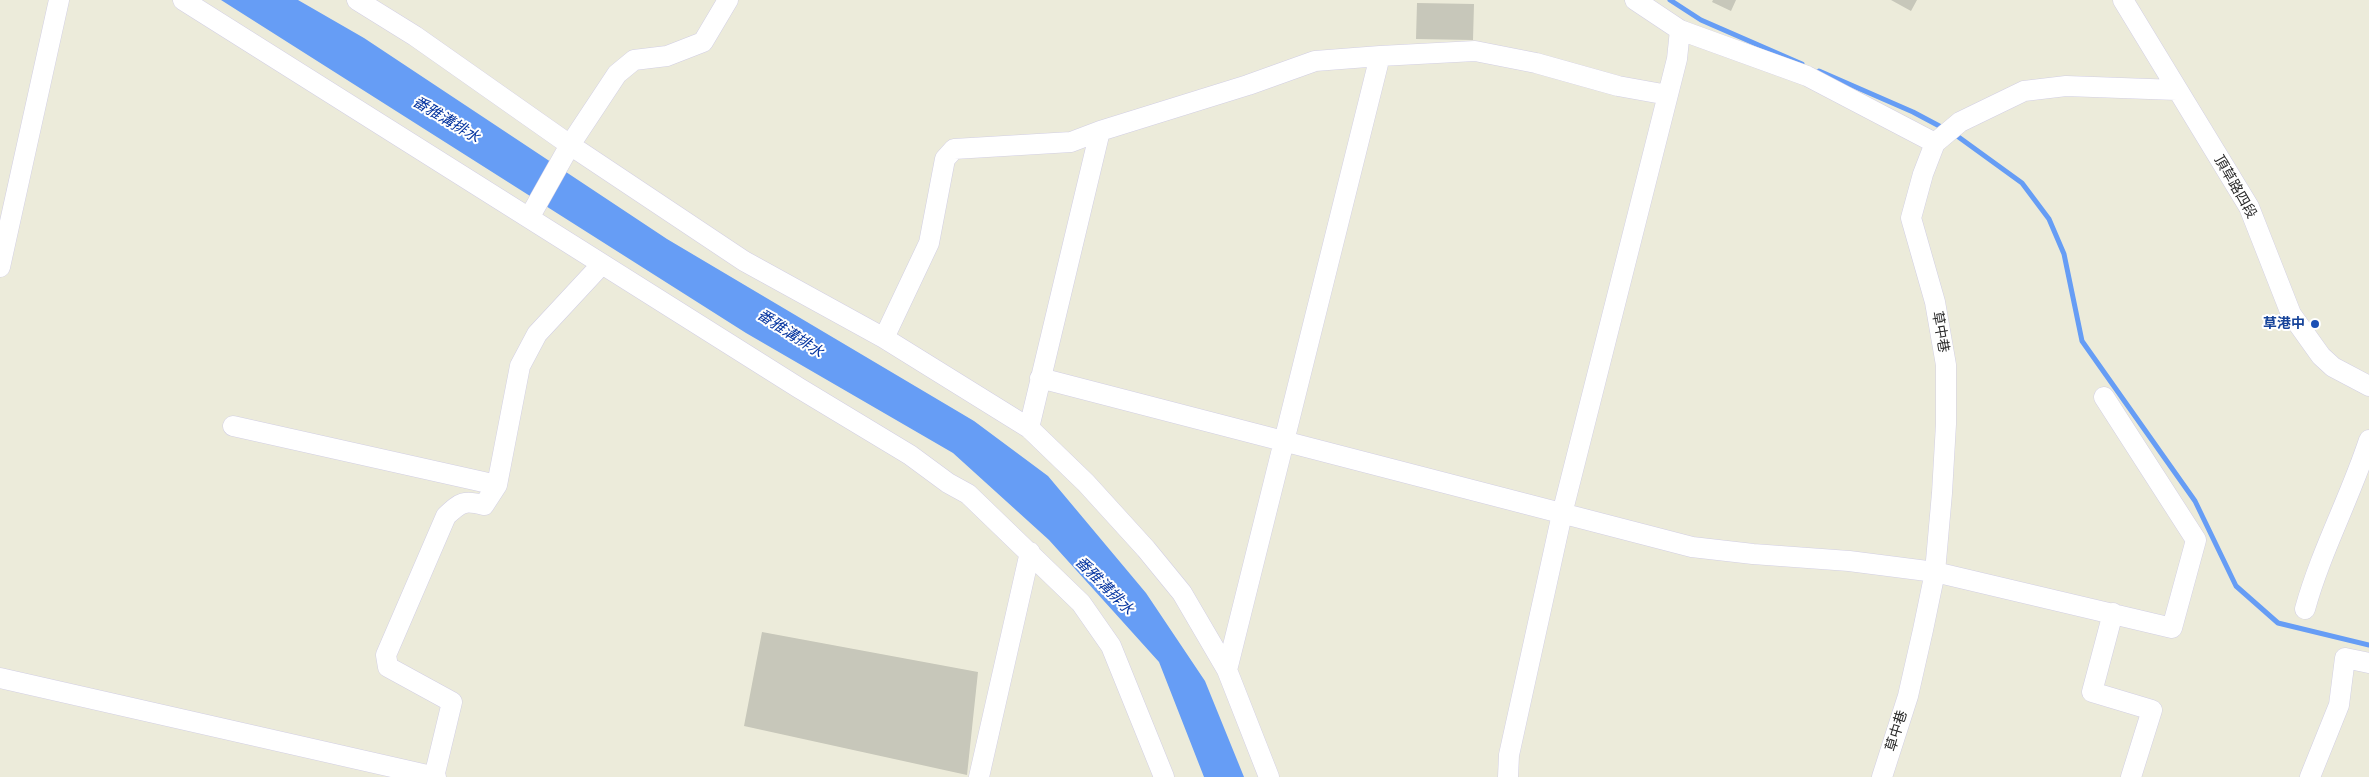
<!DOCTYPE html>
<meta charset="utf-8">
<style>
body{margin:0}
canvas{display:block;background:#ecebda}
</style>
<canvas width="2369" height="777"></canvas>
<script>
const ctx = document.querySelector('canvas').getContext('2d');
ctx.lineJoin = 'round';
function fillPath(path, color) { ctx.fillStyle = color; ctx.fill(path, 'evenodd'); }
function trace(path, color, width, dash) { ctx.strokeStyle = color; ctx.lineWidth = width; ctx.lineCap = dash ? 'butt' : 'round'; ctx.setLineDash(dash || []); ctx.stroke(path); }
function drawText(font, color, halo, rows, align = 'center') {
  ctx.font = font + ' Manrope,"Noto Sans TC",sans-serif'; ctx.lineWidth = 4; ctx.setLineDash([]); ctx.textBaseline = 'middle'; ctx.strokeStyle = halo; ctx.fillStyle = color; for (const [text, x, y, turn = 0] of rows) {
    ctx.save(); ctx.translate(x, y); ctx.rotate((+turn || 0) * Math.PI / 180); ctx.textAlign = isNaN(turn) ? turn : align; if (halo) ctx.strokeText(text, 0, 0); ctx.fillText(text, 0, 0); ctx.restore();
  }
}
const water = new Path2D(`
 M 221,0 L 298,0 L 364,38 L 667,239 L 974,421 L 1048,476 L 1146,593 L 1205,681 L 1244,777 L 1204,777 L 1159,662 L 1049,540 L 953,453 L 746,333 Z`);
const stream = new Path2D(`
 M 1670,0 L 1701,20 L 1802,64
 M 1819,71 L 1913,112 L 1945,129
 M 1953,133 L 2022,183 L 2049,219 L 2064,254 L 2082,341 L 2195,501 L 2236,586 L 2278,623 L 2369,645`);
const building = new Path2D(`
 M 1713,0 L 1736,0 L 1731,11 L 1712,2 Z
 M 1891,0 L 1917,0 L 1911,11 Z
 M 1417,3 L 1474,4 L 1473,40 L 1416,39 Z
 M 762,632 L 978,672 L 967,775 L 744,726 Z`);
const minor = new Path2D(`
 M 183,0 L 799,388 L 910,455 L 948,483 L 968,494 L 1081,603 L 1111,646 L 1164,777
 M 357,0 L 415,36 L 570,145 L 744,261 L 884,338 L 1029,428 L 1086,483 L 1146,549 L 1182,593 L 1227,670 L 1269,777
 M 1635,0 L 1680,30 L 1807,76 L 1935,143
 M 2123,0 L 2249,207 L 2291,314 L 2321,356 L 2333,367 L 2369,386
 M 529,218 L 570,145 L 617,74 L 634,60 L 667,56 L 703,42 L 728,0
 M 0,267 L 59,0
 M 884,338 L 929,243 L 945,159 L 954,149 L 1071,142 L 1100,131 L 1248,85 L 1315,61 L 1380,56 L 1475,51 L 1536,63 L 1618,86 L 1668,95
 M 1040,378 L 1692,547 L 1753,554 L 1849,561 L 1935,572 L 2172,628 L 2196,540 L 2104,397
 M 233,426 L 497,485
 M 1029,428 L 1100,131
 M 2305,609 C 2321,551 2350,498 2369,440
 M 2113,613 L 2092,692 L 2152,710 L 2131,777
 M 1227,670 L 1380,56
 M 0,678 L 436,777
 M 434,777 L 452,702 L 388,667 L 386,655 L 446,516 C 461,502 464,500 484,505 L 497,485 L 520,366 L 537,334 L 602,264
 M 979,777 L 1030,552
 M 1508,777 L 1509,755 L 1562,514 L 1677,59 L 1680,30
 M 1882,777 L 1908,696 L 1923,630 L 1935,572 L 1942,493 L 1946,424 L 1946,365 L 1935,302 L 1911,218 L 1923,174 L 1935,143 L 1960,122 L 2024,91 L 2066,86 L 2177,90
 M 2310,777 L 2339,705 L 2345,658 L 2369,663`);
const markers = [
 [2315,324,5,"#1a4fb4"]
];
const streetNames = [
 ["頂草路四段",2235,187,60],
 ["草中巷",1940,332,80],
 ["草中巷",1897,731,-73]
];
const transitNames = [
 ["草港中",2305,324]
];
const waterNames = [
 ["番雅溝排水",446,120,31],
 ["番雅溝排水",790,334,33],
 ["番雅溝排水",1104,586,45]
];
fillPath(water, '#669df5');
trace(stream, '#669df5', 5);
fillPath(building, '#c7c7ba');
trace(minor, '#d2cfe3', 21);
trace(minor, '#fff', 20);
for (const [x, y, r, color] of markers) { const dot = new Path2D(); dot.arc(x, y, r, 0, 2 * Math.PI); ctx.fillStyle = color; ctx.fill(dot); trace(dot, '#fff', 2); }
drawText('14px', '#292929', '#fff', streetNames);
drawText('bold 14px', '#164399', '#fff', transitNames, 'right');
drawText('italic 15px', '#0635a0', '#fff', waterNames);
</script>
